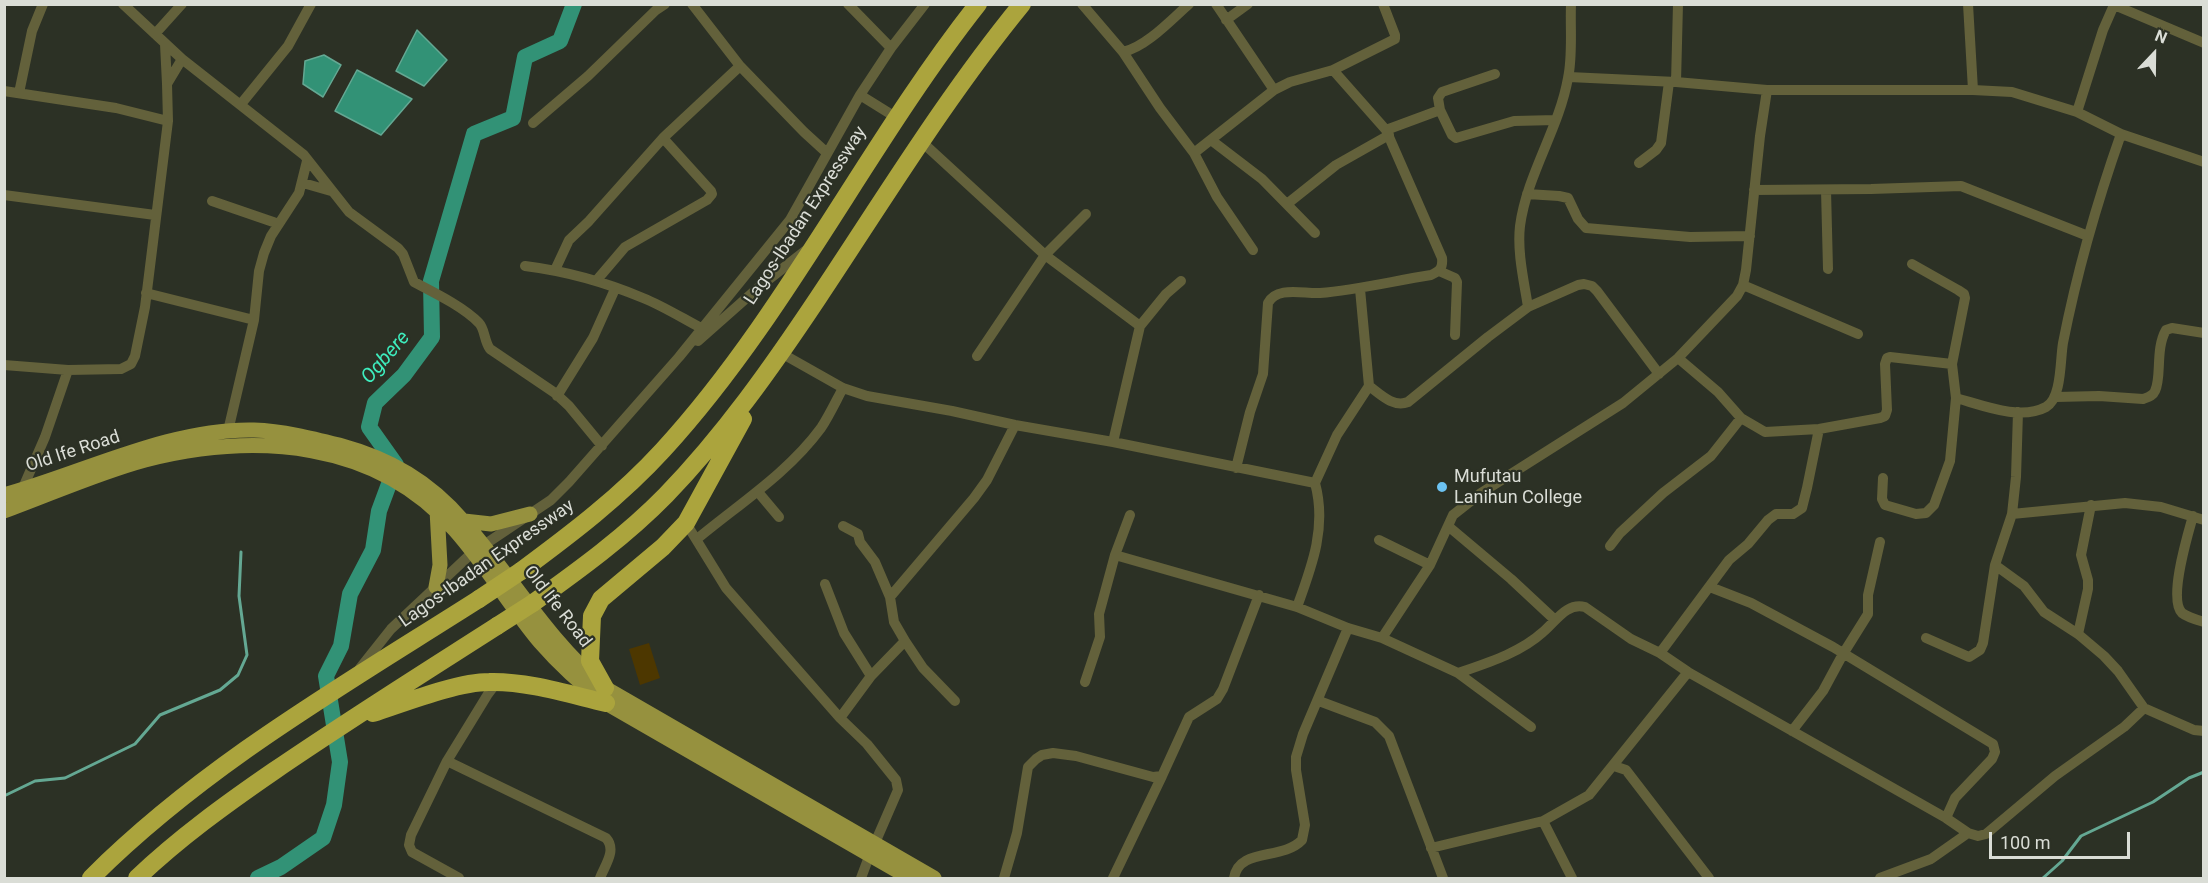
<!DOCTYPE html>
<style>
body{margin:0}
#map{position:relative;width:2208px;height:883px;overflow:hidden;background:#2c3125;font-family:Roboto,sans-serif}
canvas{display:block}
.frame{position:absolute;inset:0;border:6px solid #daddd6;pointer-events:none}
.north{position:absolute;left:2124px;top:24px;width:60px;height:60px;-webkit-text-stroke:4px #2c3125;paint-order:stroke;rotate:22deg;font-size:16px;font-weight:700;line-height:24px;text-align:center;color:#daddd6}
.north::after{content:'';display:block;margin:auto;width:21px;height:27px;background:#daddd6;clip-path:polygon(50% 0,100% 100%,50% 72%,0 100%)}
.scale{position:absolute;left:1989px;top:832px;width:141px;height:27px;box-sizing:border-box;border:3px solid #daddd6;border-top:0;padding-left:8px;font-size:18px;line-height:21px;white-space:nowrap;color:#daddd6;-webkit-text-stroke:4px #2c3125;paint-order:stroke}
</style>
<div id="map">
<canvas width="2208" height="883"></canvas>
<div class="frame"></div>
<div class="north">N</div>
<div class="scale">100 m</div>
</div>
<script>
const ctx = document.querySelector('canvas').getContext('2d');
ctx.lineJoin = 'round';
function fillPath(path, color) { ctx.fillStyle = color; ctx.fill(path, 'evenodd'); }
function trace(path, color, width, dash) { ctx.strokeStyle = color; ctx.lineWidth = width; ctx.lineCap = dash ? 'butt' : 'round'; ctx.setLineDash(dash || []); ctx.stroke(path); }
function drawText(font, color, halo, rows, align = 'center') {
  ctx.font = font + ' Roboto,sans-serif'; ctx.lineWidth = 4.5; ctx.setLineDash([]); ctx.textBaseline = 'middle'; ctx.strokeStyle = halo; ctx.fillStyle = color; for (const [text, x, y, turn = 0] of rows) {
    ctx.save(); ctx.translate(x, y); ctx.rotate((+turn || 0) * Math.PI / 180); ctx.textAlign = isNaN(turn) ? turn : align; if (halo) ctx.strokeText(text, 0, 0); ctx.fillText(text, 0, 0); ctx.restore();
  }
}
const green = new Path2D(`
 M 649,643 L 660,678 L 640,685 L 629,649 Z`);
const water = new Path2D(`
 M 417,30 L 447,60 L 424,86 L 396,71 Z
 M 324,55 L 341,65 L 323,97 L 303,84 L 305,61 Z
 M 357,70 L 412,99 L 381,135 L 335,111 Z`);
const stream = new Path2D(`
 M 4,796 L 35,781 L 65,778 L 135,744 L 160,715 L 220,690 L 238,675 L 247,655 L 239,596 L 241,552
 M 2043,878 L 2062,861 L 2081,836 L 2153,802 L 2189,778 L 2204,772`);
const river = new Path2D(`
 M 258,878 L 281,867 L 323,838 L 334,805 L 340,762 L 326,676 L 341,646 L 350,594 L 373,550 L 379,511 L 396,465 L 369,427 L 375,403 L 404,375 L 432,337 L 431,281 L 474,134 L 513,118 L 525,57 L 560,41 L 574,4`);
const street = new Path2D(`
 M 123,4 L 182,59 L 304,155 L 349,212 L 398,248 L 403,254 L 414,282 C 433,292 464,307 479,323 C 485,329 484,341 490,349 L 555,393 L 569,406 L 602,446
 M 692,4 L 740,66 L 804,132 L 827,153
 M 848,4 L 891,48
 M 1082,4 L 1123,52 L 1160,108 L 1194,153 L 1217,197 L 1253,250
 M 1216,4 L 1274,90
 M 1968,4 L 1973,90
 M 1226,20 L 1248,4
 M 155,34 L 182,4
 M 165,44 L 167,84
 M 1123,52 C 1146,47 1171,20 1189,4
 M 1569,77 L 1676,82 L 1767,90 L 1973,90 L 2012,92 L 2077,112 L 2121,134 L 2204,162
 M 1676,82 L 1678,4
 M 4,91 L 116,108 L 168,121
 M 19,93 L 32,31 L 43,4
 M 860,95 L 897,118
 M 241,104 L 288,46 L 311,4
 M 1440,110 L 1438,98 L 1442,92 L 1495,74
 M 2077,112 L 2103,30 L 2114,5 L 2204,43
 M 533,123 L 588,76 L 656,10 L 665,4
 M 1386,130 L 1440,110 L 1452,135 L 1456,138 L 1514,121 L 1556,120
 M 1211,140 L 1262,179 L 1315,233
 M 922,142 L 1045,255 L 1140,326
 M 1194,153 L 1274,90 L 1290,82 L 1333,70 L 1395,39 L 1395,35 L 1383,4
 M 1639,163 L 1656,150 L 1661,143 L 1669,82
 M 303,183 L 331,191
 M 1754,190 L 1871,189 L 1961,186 L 2088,236
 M 1826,190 L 1828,269
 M 1527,194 L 1559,196 L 1568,198 L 1578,219 L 1586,228 L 1690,237 L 1750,236
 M 4,195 L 155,215
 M 212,201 L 279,224
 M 1287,204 L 1336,165 L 1389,135
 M 525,266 C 565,271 605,282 643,298 C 663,306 682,318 701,328
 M 555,270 L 569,240 L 589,221 L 663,138 L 740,66
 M 1439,271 L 1455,278 L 1457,282 L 1455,335
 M 596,281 L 625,247 L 707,200 L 712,194 L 711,191 L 663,138
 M 1743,285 L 1858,334
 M 146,293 L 254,320
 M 1528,307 C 1524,281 1517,252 1520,226 C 1527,174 1559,129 1568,78 C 1573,55 1570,28 1571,4
 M 698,341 L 759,287 L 805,251
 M 781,353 L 843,388 L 867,396 L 952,411 L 1015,425 L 1113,442 L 1315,483
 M 977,356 L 1045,255 L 1086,214
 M 1678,358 L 1718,392 L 1741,418 L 1765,432 L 1819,429 L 1880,418 L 1885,416 L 1887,410 L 1885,364 L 1887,358 L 1890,357 L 1952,364
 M 4,365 L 68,370 L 121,369 L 131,364 L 135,356 L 145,307 L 168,121 L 167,84 L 182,59
 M 1369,386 C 1380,394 1393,408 1408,402 L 1488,337 L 1528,307 L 1578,285 L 1584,284 L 1592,286 L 1597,291 L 1659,374
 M 557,396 L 593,338 L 615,289
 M 2056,397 L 2099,396 L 2143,399 C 2148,397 2153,396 2155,391 C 2162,377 2155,349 2166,330 L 2172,328 L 2204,333
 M 1956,398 C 1982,405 2020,421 2046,407 C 2062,398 2060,360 2063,343 C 2077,272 2097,202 2121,134
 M 228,431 L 254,320 L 259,271 L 264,253 L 271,236 L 299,193 L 307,161
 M 1113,442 L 1140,326 L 1166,294 L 1181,281
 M 1236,468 L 1250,412 L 1263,374 L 1268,303 C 1277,286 1303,294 1320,293 C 1357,290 1393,281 1431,275 C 1440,271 1443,268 1442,258 L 1386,130 L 1333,70
 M 1883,478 L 1882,499 L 1885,505 L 1916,514 L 1926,513 L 1934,505 L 1950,461 L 1956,398 L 1952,364 L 1965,298 L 1964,294 L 1958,290 L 1912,264
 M 22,490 L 45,437 L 68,370
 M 758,492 L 779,517
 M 2012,514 L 2125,503 L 2161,507 L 2204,520
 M 2193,516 C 2188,534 2168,599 2182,613 C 2187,617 2197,620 2204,622
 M 686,523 L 726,588 L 840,718 L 867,744 L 896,780 L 898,790 L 875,843
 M 843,526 L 858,534 L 860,542 L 875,562 L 890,597 L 894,622 L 905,641 L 923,668 L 955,701
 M 1448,526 L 1511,579 L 1555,620
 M 697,539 C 739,504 788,473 821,428 C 829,416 836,401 843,388
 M 1379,540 L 1430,565
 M 484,545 L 551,500 L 569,482 L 679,357 L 790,220 L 860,95 L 891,48 L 925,4
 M 1610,546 L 1620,533 L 1663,493 L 1711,456 L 1741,418
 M 1115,555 L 1297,607 L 1348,628 L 1382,638 L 1458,673 L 1531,727
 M 1995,565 L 2024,586 L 2044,612 L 2078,634 L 2104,656 L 2118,671 L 2144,708 L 2194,730 L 2204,731
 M 825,584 L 844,633 L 871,676
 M 1710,587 L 1751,603 L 1833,647 L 1993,744 L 1995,752 L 1992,759 L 1955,798 L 1946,818
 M 890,597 L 974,498 L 987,480 L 1015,425
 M 1297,607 C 1312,566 1327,527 1315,483 L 1337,435 L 1369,386 L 1360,289
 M 2078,634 L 2088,589 L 2088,580 L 2081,555 L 2091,505
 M 1382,638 L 1430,565 L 1453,515 L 1481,493 L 1623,403 L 1678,358 L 1737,296 L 1743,285 L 1746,270 L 1760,136 L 1767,90
 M 1926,638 L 1969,657 L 1980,650 L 1983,643 L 1995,565 L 2012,514 L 2016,477 L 2018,412
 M 1660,653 L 1729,560 L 1748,544 L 1768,520 L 1776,514 L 1793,514 L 1802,508 L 1807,488 L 1819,429
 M 360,668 L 391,629 L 474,551
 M 1458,673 C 1487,663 1520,653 1543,632 C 1556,621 1567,602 1585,607 L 1631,639 L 1660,653 L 1688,672 L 1946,818 L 1968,833 L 1978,836 L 1986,834 L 2055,776 L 2124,727 L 2144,708
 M 1085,682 L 1100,637 L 1099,614 L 1115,555 L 1130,515
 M 1319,701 L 1375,722 L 1389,736 L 1443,878
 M 840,718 L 871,676 L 905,641
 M 1792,731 L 1823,691 L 1843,654 L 1868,614 L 1868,595 L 1880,542
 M 447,761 L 606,838 C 617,850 605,865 600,878
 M 1614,766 L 1626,770 L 1709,878
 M 1543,821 L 1572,878
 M 1431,848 L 1543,821 L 1589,795 L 1688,672
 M 459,878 L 412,852 L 409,845 L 411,835 L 447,761 L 488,694 L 494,686 L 502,682
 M 861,878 L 870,854
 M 1004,878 L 1017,833 L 1028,767 L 1036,759 L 1042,755 L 1053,753 L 1076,756 L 1153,777 L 1162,776 L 1189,717 L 1217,699 L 1223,689 L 1259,595
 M 1113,878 L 1162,776
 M 1234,878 C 1239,847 1282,861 1302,840 L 1305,825 L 1296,770 L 1296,757 L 1303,734 L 1348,628
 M 1880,878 L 1931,859 L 1968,833`);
const primary = new Path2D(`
 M 4,495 C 84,473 170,428 254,430 C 283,431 311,438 339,445 C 390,459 429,481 464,522 C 512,577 548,641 605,688 L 934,878
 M 4,511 C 51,494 97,473 145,460 C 255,432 377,440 455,530 C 486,565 510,606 540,642 C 560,665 582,685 606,703 L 910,878
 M 464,521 L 491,524 L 530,514
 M 436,587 L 440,565 L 437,510`);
const highway = new Path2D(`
 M 521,571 C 571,534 620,497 663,450 C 785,317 866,146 978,4
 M 533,603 C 579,570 626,536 666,495 C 724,435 772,367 818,298 C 884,199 946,97 1022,4
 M 605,688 L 590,661 L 592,616 L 601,599 L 663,547 L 686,523 L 743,419
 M 373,713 C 404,703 457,682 489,682 C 528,681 568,694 606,703
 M 91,878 C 204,765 344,685 479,599
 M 137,878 C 179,838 226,804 274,771 C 347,721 422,674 497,626`);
const highwayBridge = new Path2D(`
 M 479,599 L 521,571
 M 497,626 L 533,603`);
const markers = [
 [1442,487,6,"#6cc3f2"]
];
const streetNames = [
 ["Lagos-Ibadan Expressway",806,216,-57],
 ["Old Ife Road",73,452,-18],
 ["Lagos-Ibadan Expressway",487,564,-35],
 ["Old Ife Road",557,607,52]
];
const poiNames = [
 ["Mufutau",1454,477],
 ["Lanihun College",1454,498]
];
const waterNames = [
 ["Ogbere",386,358,-49]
];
fillPath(green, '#4d3700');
fillPath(water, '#329276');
trace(water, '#64a893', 1.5);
trace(stream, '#64a893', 3);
trace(river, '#329276', 16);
trace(street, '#63613b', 10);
trace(primary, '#96913e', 15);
trace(highway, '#aba43d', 18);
trace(highwayBridge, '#aba43d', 18);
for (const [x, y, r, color] of markers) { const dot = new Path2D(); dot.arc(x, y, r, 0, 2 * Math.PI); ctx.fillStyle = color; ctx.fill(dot); trace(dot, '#2c3125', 2); }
drawText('18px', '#daddd6', '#2c3125', streetNames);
drawText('18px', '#daddd6', '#2c3125', poiNames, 'left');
drawText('italic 20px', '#3eedbe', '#2c3125', waterNames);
</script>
